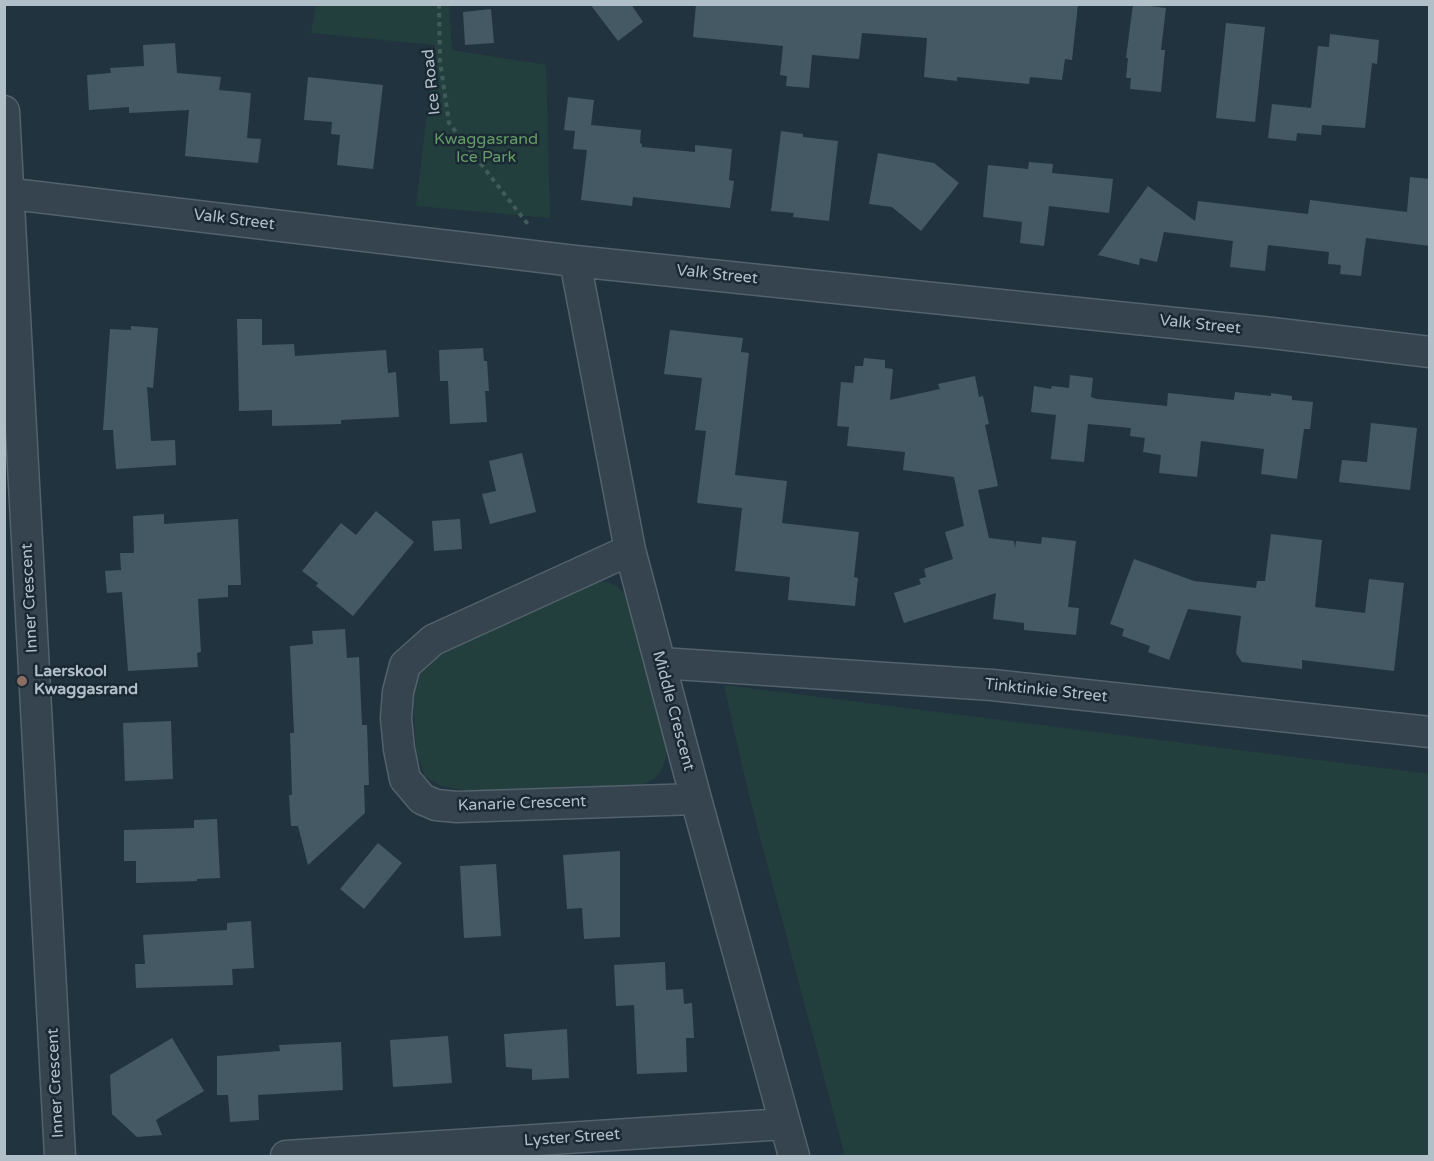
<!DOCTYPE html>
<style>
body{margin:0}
#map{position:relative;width:1434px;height:1161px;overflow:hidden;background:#21333e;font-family:"Varela Round",sans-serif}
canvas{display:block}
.frame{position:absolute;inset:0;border:6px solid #b1bfc9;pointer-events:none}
</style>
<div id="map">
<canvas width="1434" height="1161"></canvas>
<div class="frame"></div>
</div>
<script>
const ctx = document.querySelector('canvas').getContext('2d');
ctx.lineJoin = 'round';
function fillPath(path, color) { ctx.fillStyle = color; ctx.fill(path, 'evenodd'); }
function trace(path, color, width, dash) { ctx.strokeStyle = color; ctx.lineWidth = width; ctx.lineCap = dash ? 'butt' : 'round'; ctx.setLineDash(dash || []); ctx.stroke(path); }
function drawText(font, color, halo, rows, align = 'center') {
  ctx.font = font + ' "Varela Round",sans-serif'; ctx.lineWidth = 5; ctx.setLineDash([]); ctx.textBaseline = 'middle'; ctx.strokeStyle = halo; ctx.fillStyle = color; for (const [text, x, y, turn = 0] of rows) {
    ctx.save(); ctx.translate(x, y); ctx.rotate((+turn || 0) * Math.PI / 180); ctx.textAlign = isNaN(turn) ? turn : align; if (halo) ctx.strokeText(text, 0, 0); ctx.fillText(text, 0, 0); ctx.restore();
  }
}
const green = new Path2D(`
 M 316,5 L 449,5 L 452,50 L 546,65 L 550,218 L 416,206 L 435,45 L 311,33 Z
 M 590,579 C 612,582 619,583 630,604 L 668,750 C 662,772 660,778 638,786 L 470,791 L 440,786 L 425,776 L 416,752 L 413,695 L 420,662 Z
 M 724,685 L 1429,774 L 1429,1156 L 845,1156 L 748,792 Z`);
const building = new Path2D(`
 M 590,4 L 631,4 L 643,22 L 618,41 Z
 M 696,4 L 1078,4 L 1072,60 L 1065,59 L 1062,80 L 1030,77 L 1029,84 L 957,77 L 957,81 L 924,77 L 927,38 L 862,33 L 859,59 L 812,55 L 809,88 L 786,86 L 787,76 L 780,75 L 783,46 L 693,37 Z
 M 1133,4 L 1166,8 L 1161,50 L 1165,50 L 1161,92 L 1130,89 L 1131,78 L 1126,78 L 1128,58 L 1126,58 Z
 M 491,9 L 494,43 L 465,45 L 463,12 Z
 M 1226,23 L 1265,27 L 1255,122 L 1216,118 Z
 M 1330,34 L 1379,40 L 1377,64 L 1372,63 L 1365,128 L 1322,125 L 1321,135 L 1297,133 L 1296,141 L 1268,138 L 1272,104 L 1311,108 L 1318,46 L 1329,47 Z
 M 175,43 L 177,73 L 221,77 L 219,90 L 251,93 L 247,138 L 261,139 L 258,163 L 185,156 L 189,110 L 129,113 L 129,107 L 89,110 L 87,75 L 111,73 L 110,68 L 144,66 L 143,45 Z
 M 308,77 L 383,85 L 373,169 L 337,165 L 340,135 L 331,134 L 332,122 L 304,120 Z
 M 568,97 L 594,100 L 591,125 L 641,130 L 640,143 L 642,144 L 642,147 L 695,152 L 695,145 L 732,149 L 729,180 L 734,181 L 730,208 L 633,197 L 632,206 L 581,200 L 587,150 L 573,149 L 575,131 L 564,130 Z
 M 781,131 L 803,134 L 803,137 L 838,141 L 829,221 L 793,217 L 794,213 L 771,211 Z
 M 878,153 L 934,163 L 959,183 L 921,231 L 892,207 L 869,204 Z
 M 1029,162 L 1053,164 L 1052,173 L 1113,179 L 1109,213 L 1049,206 L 1044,246 L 1020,243 L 1022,222 L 983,217 L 988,165 L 1028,169 Z
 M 1410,177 L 1430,179 L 1430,246 L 1366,238 L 1361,276 L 1340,274 L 1341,265 L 1328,264 L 1329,252 L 1268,245 L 1265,271 L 1230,267 L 1233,241 L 1164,232 L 1157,262 L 1140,258 L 1139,265 L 1098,255 L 1148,186 L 1195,221 L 1198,201 L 1308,214 L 1310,200 L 1407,212 Z
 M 237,319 L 262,319 L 262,345 L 294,344 L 295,356 L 386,350 L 388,373 L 396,372 L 399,417 L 341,420 L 341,424 L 272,426 L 272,410 L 239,411 Z
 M 131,326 L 158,328 L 153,388 L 147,387 L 151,441 L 175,440 L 176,465 L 116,469 L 113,430 L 103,430 L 110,329 L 131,330 Z
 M 670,330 L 743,338 L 741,352 L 749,353 L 735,475 L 787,481 L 782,523 L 859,532 L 854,577 L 858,578 L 855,606 L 788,600 L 790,577 L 735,571 L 742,508 L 697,503 L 706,431 L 695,430 L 702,378 L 664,374 Z
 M 483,348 L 484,361 L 487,361 L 489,391 L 485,391 L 487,422 L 450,424 L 448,381 L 440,381 L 439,350 Z
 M 864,358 L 885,360 L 885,368 L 893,369 L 890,400 L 940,389 L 938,384 L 975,376 L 979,397 L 983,396 L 989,424 L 985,425 L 998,486 L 978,490 L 989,538 L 1014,541 L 1015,548 L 1016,541 L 1041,544 L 1042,537 L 1076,541 L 1068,607 L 1079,608 L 1076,635 L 1024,630 L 1024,623 L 993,619 L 996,593 L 904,623 L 894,593 L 921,584 L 919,579 L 926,577 L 924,569 L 953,559 L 945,532 L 964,526 L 954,477 L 903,470 L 905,452 L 847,446 L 849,427 L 837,426 L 841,382 L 853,383 L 855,366 L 863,366 Z
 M 1070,375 L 1093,378 L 1091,397 L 1097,399 L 1167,406 L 1168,393 L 1234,400 L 1235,392 L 1271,396 L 1271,393 L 1292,396 L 1292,400 L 1313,402 L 1310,429 L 1304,429 L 1297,479 L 1261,474 L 1264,449 L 1201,441 L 1197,477 L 1159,473 L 1161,455 L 1143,452 L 1145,438 L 1130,436 L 1131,428 L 1088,424 L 1084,462 L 1051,459 L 1056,415 L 1031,412 L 1034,386 L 1051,389 L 1052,386 L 1069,388 Z
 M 1371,423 L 1417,428 L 1410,490 L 1339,482 L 1342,460 L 1367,462 Z
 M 522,453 L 536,512 L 490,524 L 482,494 L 496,491 L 489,461 Z
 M 376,511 L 414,542 L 353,616 L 316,586 L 318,583 L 302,571 L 341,523 L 356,535 Z
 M 164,514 L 164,524 L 238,519 L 241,585 L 228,585 L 228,597 L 198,599 L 201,652 L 197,653 L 198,667 L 128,671 L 122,592 L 107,593 L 105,571 L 121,570 L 120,553 L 134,553 L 133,516 Z
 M 460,519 L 462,549 L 434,551 L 432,521 Z
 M 1271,534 L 1322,540 L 1315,607 L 1365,613 L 1369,579 L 1404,583 L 1394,671 L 1302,660 L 1302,669 L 1242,662 L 1236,653 L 1241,616 L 1188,609 L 1169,660 L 1148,652 L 1150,646 L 1122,636 L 1124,629 L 1110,624 L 1134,559 L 1194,581 L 1256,588 L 1257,581 L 1265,581 Z
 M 345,629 L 347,658 L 359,657 L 362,725 L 367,725 L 369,785 L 364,785 L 365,813 L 308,865 L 298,826 L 291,826 L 289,795 L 292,795 L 290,733 L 294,733 L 290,646 L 313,644 L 312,631 Z
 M 171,721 L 173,779 L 125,781 L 123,723 Z
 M 217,819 L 220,878 L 197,879 L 197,881 L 136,883 L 136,861 L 124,861 L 124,830 L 194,828 L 194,820 Z
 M 378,843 L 402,863 L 364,909 L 340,889 Z
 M 620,851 L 620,937 L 584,939 L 582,908 L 567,909 L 563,855 Z
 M 496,864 L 501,936 L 464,938 L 460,866 Z
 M 251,921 L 254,968 L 232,969 L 233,985 L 136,988 L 135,964 L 145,964 L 143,935 L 227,930 L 227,923 Z
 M 665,962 L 666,990 L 683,989 L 684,1004 L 692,1003 L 694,1038 L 686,1038 L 687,1072 L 637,1074 L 634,1005 L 616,1006 L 614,965 Z
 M 567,1029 L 569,1078 L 532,1080 L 532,1069 L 506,1067 L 504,1034 Z
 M 448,1036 L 452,1083 L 393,1087 L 390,1040 Z
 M 172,1038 L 204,1091 L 156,1120 L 162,1135 L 137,1137 L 112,1114 L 110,1075 Z
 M 341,1042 L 343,1090 L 258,1095 L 259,1120 L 230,1122 L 228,1095 L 217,1095 L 217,1056 L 280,1051 L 279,1045 Z`);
const path = new Path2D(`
 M 439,4 L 440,61 L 449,123 L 530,227`);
const street = new Path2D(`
 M 4,111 L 60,1156
 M 4,193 L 575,261 L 1272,333 L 1430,352
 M 575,261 L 630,550 L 696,799 L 794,1156
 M 630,550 L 433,640 L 405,665 L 398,692 L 396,718 L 399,749 L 405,779 L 422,799 L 436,805 L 457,807 L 696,799
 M 661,663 L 992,685 L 1430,732
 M 286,1156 L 785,1124`);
const markers = [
 [22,681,6,"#8d6e63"]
];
const streetNames = [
 ["Ice Road",432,82,-96],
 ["Valk Street",234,220,7],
 ["Valk Street",717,275,6],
 ["Valk Street",1200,325,6],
 ["Inner Crescent",30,598,-93],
 ["Tinktinkie Street",1046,691,6],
 ["Middle Crescent",673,711,75],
 ["Kanarie Crescent",522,804,-2],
 ["Inner Crescent",56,1083,-93],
 ["Lyster Street",572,1138,-4]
];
const parkNames = [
 ["Kwaggasrand",486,140],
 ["Ice Park",486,158]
];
const poiNames = [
 ["Laerskool",34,672],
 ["Kwaggasrand",34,690]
];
fillPath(green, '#233f3d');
fillPath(building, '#455964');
trace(street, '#53626c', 33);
trace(path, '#415b59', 4, [4.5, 4.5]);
trace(street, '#35444e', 30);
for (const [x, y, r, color] of markers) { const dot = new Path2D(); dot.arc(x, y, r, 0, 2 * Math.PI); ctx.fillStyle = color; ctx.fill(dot); trace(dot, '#1a2933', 2); }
drawText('16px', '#b1bfc9', '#1a2933', streetNames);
drawText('16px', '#669c68', '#1a2933', parkNames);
drawText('bold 16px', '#b1bfc9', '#1a2933', poiNames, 'left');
</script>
